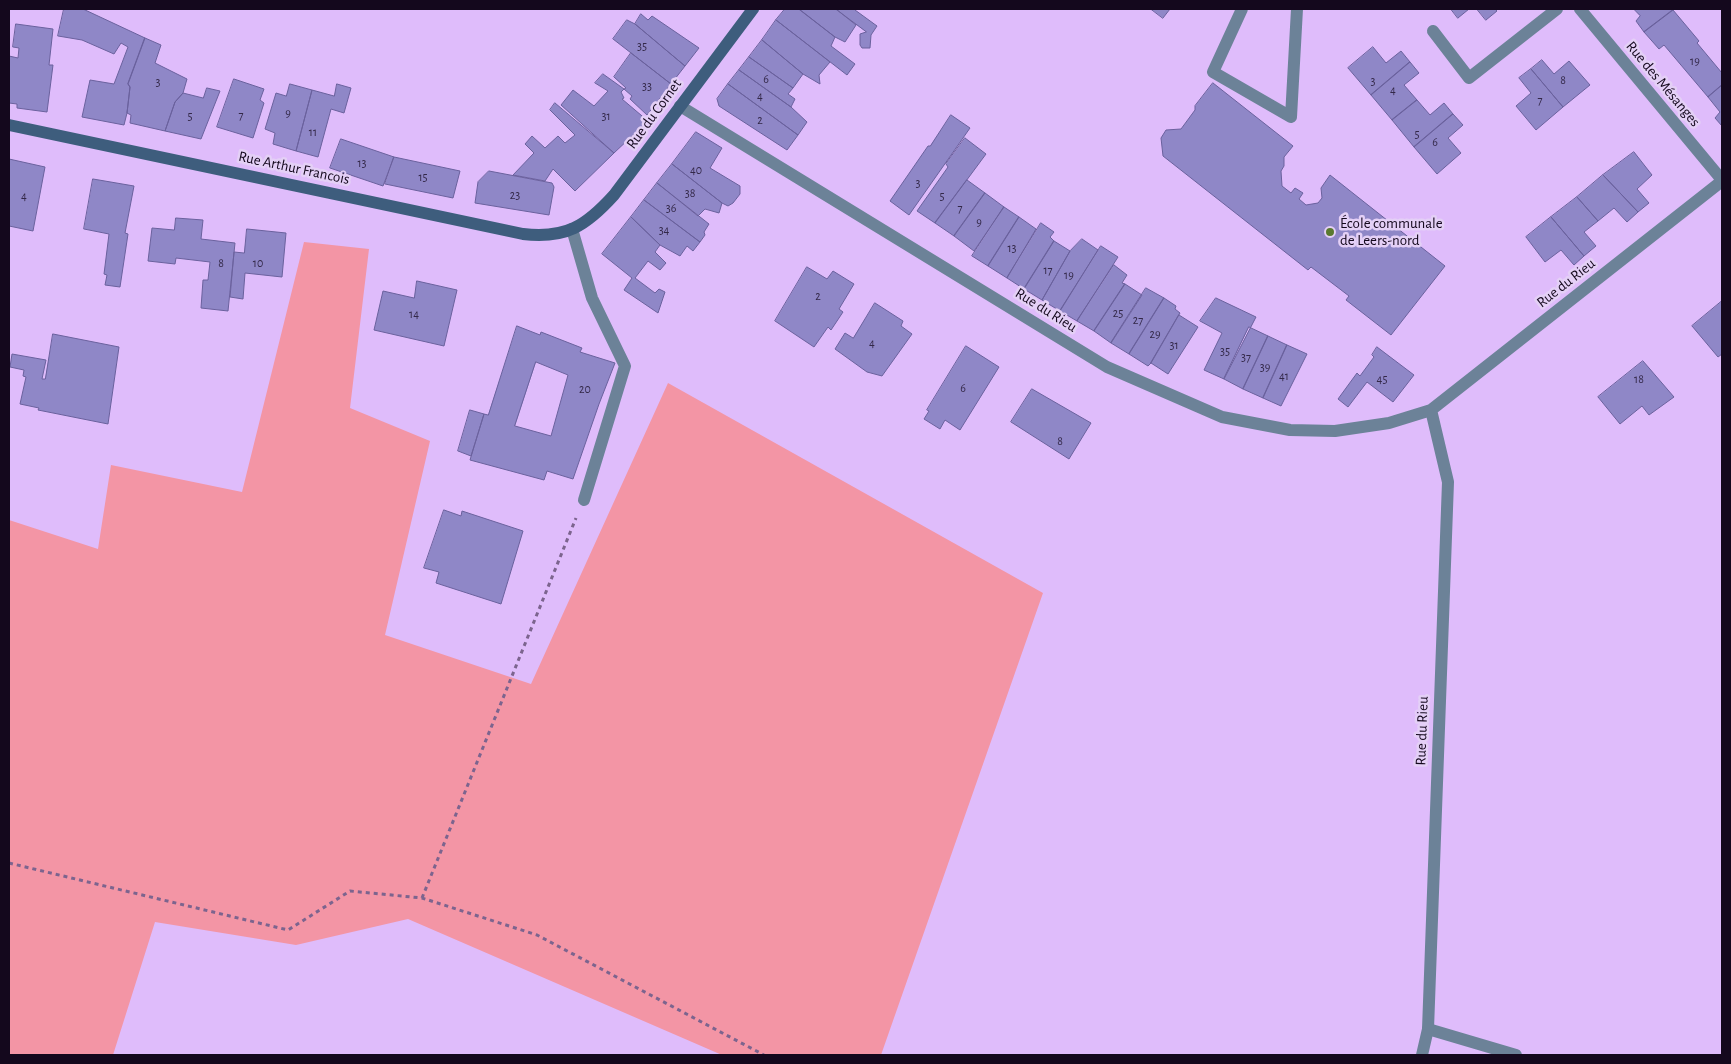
<!DOCTYPE html>
<meta charset="utf-8">
<style>
body{margin:0}
#map{position:relative;width:1731px;height:1064px;overflow:hidden;background:#dfbcfb;font-family:"Alegreya Sans",sans-serif}
canvas{display:block}
.frame{position:absolute;inset:0;border:10px solid #14081d;pointer-events:none}
</style>
<div id="map">
<canvas width="1731" height="1064"></canvas>
<div class="frame"></div>
</div>
<script>
const ctx = document.querySelector('canvas').getContext('2d');
ctx.lineJoin = 'round';
function fillPath(path, color) { ctx.fillStyle = color; ctx.fill(path, 'evenodd'); }
function trace(path, color, width, dash) { ctx.strokeStyle = color; ctx.lineWidth = width; ctx.lineCap = dash ? 'butt' : 'round'; ctx.setLineDash(dash || []); ctx.stroke(path); }
function drawText(font, color, halo, rows, align = 'center') {
  ctx.font = font + ' "Alegreya Sans",sans-serif'; ctx.lineWidth = 5; ctx.setLineDash([]); ctx.textBaseline = 'middle'; ctx.strokeStyle = halo; ctx.fillStyle = color; for (const [text, x, y, turn = 0] of rows) {
    ctx.save(); ctx.translate(x, y); ctx.rotate((+turn || 0) * Math.PI / 180); ctx.textAlign = isNaN(turn) ? turn : align; if (halo) ctx.strokeText(text, 0, 0); ctx.fillText(text, 0, 0); ctx.restore();
  }
}
const green = new Path2D(`
 M 304,242 L 369,249 L 350,408 L 430,441 L 385,635 L 531,684 L 668,383 L 1043,593 L 881,1055 L 722,1055 L 408,919 L 296,945 L 155,922 L 113,1055 L 9,1055 L 9,520 L 98,549 L 111,465 L 242,492 Z`);
const building = new Path2D(`
 M 64,9 L 83,9 L 145,38 L 128,84 L 130,87 L 127,113 L 124,125 L 82,117 L 90,80 L 114,84 L 128,47 L 121,43 L 114,54 L 82,40 L 58,36 Z
 M 785,9 L 799,9 L 835,37 L 831,46 L 855,64 L 847,75 L 776,20 Z
 M 799,9 L 836,9 L 856,25 L 845,42 L 835,37 Z
 M 836,9 L 856,9 L 855,10 L 877,26 L 871,35 L 870,48 L 862,48 L 860,45 L 860,34 L 866,32 Z
 M 1151,9 L 1170,9 L 1163,18 Z
 M 1451,9 L 1469,9 L 1458,18 Z
 M 1477,9 L 1495,9 L 1497,11 L 1486,20 Z
 M 1634,9 L 1672,9 L 1673,10 L 1644,32 L 1636,21 L 1640,16 Z
 M 1673,10 L 1699,41 L 1697,43 L 1722,73 L 1722,85 L 1708,97 L 1664,45 L 1659,49 L 1644,32 Z
 M 641,14 L 648,20 L 652,16 L 699,48 L 685,66 L 635,24 Z
 M 627,20 L 635,24 L 685,66 L 671,84 L 613,39 Z
 M 776,20 L 830,62 L 819,75 L 820,84 L 803,74 L 762,40 Z
 M 16,24 L 53,29 L 49,65 L 53,65 L 47,112 L 17,108 L 17,104 L 9,103 L 9,56 L 18,58 L 19,48 L 13,47 Z
 M 145,38 L 161,45 L 155,63 L 187,79 L 183,93 L 175,102 L 165,131 L 130,123 L 131,115 L 127,113 L 130,87 L 128,84 Z
 M 762,40 L 803,74 L 793,88 L 749,57 Z
 M 1373,47 L 1386,63 L 1401,51 L 1410,62 L 1371,95 L 1348,68 Z
 M 631,53 L 671,84 L 647,115 L 630,99 L 632,96 L 624,89 L 626,88 L 614,77 Z
 M 749,57 L 793,88 L 788,94 L 795,99 L 791,107 L 739,70 Z
 M 1542,60 L 1554,74 L 1569,61 L 1590,85 L 1563,107 L 1531,69 Z
 M 1410,62 L 1419,73 L 1404,85 L 1417,100 L 1392,120 L 1371,95 Z
 M 1531,69 L 1563,107 L 1536,130 L 1516,106 L 1531,93 L 1519,78 Z
 M 739,70 L 791,107 L 807,122 L 798,135 L 728,84 Z
 M 603,74 L 624,89 L 621,92 L 624,98 L 622,99 L 648,121 L 614,153 L 561,105 L 573,90 L 594,106 L 608,91 L 595,83 Z
 M 234,79 L 264,89 L 260,100 L 264,103 L 253,138 L 217,127 Z
 M 1213,83 L 1293,146 L 1284,157 L 1284,166 L 1281,171 L 1282,186 L 1291,193 L 1295,188 L 1303,193 L 1299,199 L 1306,205 L 1318,203 L 1322,198 L 1321,188 L 1330,175 L 1445,266 L 1391,335 L 1346,300 L 1349,296 L 1311,267 L 1308,270 L 1163,156 L 1161,138 L 1166,130 L 1181,129 L 1195,110 L 1195,106 Z
 M 290,84 L 312,90 L 296,151 L 273,144 L 275,133 L 265,129 L 276,93 L 286,96 Z
 M 337,84 L 351,88 L 344,113 L 331,109 L 318,157 L 296,151 L 312,90 L 334,96 Z
 M 728,84 L 798,135 L 787,150 L 719,106 L 717,99 Z
 M 1722,85 L 1722,126 L 1715,118 L 1720,112 L 1708,97 Z
 M 207,88 L 220,91 L 201,139 L 165,131 L 175,102 L 183,93 L 203,98 Z
 M 1417,100 L 1430,115 L 1444,103 L 1453,114 L 1414,147 L 1392,120 Z
 M 555,103 L 614,153 L 575,191 L 553,169 L 545,181 L 513,175 L 534,153 L 525,144 L 532,136 L 545,148 L 558,136 L 565,143 L 575,135 L 550,110 Z
 M 1453,114 L 1463,125 L 1448,138 L 1461,153 L 1437,174 L 1414,147 Z
 M 951,115 L 970,128 L 909,215 L 890,201 L 928,146 L 930,146 Z
 M 696,132 L 722,148 L 710,168 L 740,186 L 740,194 L 733,203 L 728,206 L 722,203 L 672,164 Z
 M 965,138 L 986,154 L 935,223 L 917,211 L 948,167 L 946,164 Z
 M 341,139 L 394,157 L 383,186 L 330,168 Z
 M 1634,152 L 1652,175 L 1637,189 L 1649,203 L 1638,212 L 1603,175 Z
 M 394,157 L 460,171 L 453,198 L 385,184 Z
 M 9,159 L 45,167 L 33,231 L 9,226 Z
 M 672,164 L 722,203 L 719,213 L 705,209 L 698,216 L 657,183 Z
 M 489,171 L 552,183 L 554,187 L 549,215 L 475,203 L 478,182 Z
 M 1603,175 L 1638,212 L 1627,222 L 1614,208 L 1598,221 L 1577,197 Z
 M 93,179 L 134,186 L 125,233 L 128,234 L 120,287 L 105,285 L 107,275 L 104,274 L 109,234 L 84,229 Z
 M 967,180 L 985,193 L 954,236 L 935,223 Z
 M 657,183 L 709,224 L 704,232 L 705,235 L 700,242 L 644,200 Z
 M 985,193 L 1004,207 L 974,251 L 954,236 Z
 M 1577,197 L 1598,221 L 1584,232 L 1596,246 L 1584,256 L 1551,217 Z
 M 644,200 L 700,242 L 693,251 L 687,246 L 680,256 L 660,245 L 631,217 Z
 M 1004,207 L 1019,217 L 988,266 L 972,256 Z
 M 631,217 L 660,245 L 655,252 L 666,263 L 660,270 L 648,261 L 635,278 L 655,293 L 659,289 L 665,292 L 658,313 L 624,290 L 632,278 L 602,254 Z
 M 1019,217 L 1036,229 L 1007,278 L 988,266 Z
 M 1551,217 L 1584,256 L 1574,265 L 1561,250 L 1545,262 L 1526,237 Z
 M 176,218 L 203,220 L 201,239 L 235,243 L 228,311 L 201,308 L 203,280 L 208,280 L 210,262 L 176,258 L 175,264 L 148,261 L 152,228 L 174,230 Z
 M 1041,223 L 1054,232 L 1050,237 L 1054,241 L 1024,289 L 1007,278 Z
 M 247,229 L 286,233 L 282,277 L 245,273 L 243,299 L 230,297 L 234,252 L 244,253 Z
 M 1082,239 L 1098,250 L 1060,311 L 1042,300 L 1070,251 Z
 M 1054,241 L 1070,251 L 1042,300 L 1024,289 Z
 M 1101,246 L 1118,257 L 1077,321 L 1060,311 Z
 M 1114,265 L 1127,275 L 1122,283 L 1125,284 L 1094,331 L 1077,321 Z
 M 807,267 L 827,279 L 833,271 L 854,284 L 839,309 L 843,312 L 831,330 L 828,327 L 814,347 L 775,321 Z
 M 417,281 L 457,290 L 444,346 L 374,330 L 383,291 L 414,298 Z
 M 1125,284 L 1142,295 L 1111,343 L 1094,331 Z
 M 1146,288 L 1164,298 L 1129,354 L 1111,343 Z
 M 1164,298 L 1176,306 L 1175,309 L 1180,313 L 1151,363 L 1148,366 L 1129,354 Z
 M 1216,298 L 1256,317 L 1224,379 L 1204,370 L 1222,333 L 1200,321 Z
 M 1722,301 L 1722,354 L 1718,357 L 1692,326 Z
 M 875,303 L 903,321 L 901,326 L 912,334 L 882,376 L 867,372 L 835,349 L 845,333 L 853,338 Z
 M 1179,315 L 1198,327 L 1168,374 L 1151,363 Z
 M 517,326 L 540,335 L 541,332 L 582,348 L 580,352 L 615,363 L 599,404 L 573,479 L 547,471 L 544,480 L 470,460 L 484,414 L 488,415 ZM 536,362 L 568,375 L 551,436 L 515,426 Z
 M 1249,327 L 1268,336 L 1243,389 L 1224,379 Z
 M 53,334 L 119,347 L 108,424 L 38,410 L 39,408 L 20,404 L 26,377 L 23,376 L 24,370 L 10,367 L 12,354 L 46,360 L 42,379 L 45,379 Z
 M 1268,336 L 1287,345 L 1263,398 L 1243,389 Z
 M 1287,345 L 1307,354 L 1281,406 L 1263,398 Z
 M 966,346 L 999,367 L 960,430 L 945,420 L 940,429 L 924,419 L 929,411 L 927,410 Z
 M 1377,347 L 1414,375 L 1393,402 L 1367,382 L 1348,407 L 1338,399 L 1357,373 L 1360,376 L 1374,357 L 1372,355 Z
 M 1643,361 L 1674,397 L 1649,415 L 1642,406 L 1620,424 L 1598,397 Z
 M 1032,389 L 1091,423 L 1069,459 L 1011,422 Z
 M 470,410 L 484,414 L 471,456 L 458,451 Z
 M 444,510 L 461,516 L 462,511 L 523,531 L 501,604 L 436,583 L 439,572 L 424,568 Z`);
const path = new Path2D(`
 M 9,863 L 288,930 L 350,891 L 422,898 L 537,935 L 764,1055
 M 422,898 L 576,518`);
const lane = new Path2D(`
 M 572,229 L 592,298 L 625,366 L 584,500
 M 1428,1029 L 1516,1055`);
const street = new Path2D(`
 M 1242,9 L 1213,72 L 1291,117 L 1297,9
 M 1580,9 L 1722,180
 M 1433,31 L 1469,78 L 1557,9
 M 680,106 L 1107,367 L 1222,417 L 1290,430 L 1335,431 L 1389,423 L 1431,410 L 1722,181
 M 1422,1055 L 1428,1029 L 1448,482 L 1431,410`);
const secondary = new Path2D(`
 M 9,125 L 523,234 C 566,239 586,226 614,195 L 753,9`);
const markers = [
 [1330,232,5,"#59792f"]
];
const numberNames = [
 ["35",642,46],
 ["19",1695,61],
 ["6",766,79],
 ["8",1563,80],
 ["3",1373,81],
 ["3",158,82],
 ["33",647,86],
 ["4",1393,90],
 ["4",760,96],
 ["7",1540,100],
 ["9",288,113],
 ["7",241,115],
 ["5",190,116],
 ["31",606,116],
 ["2",760,120],
 ["11",313,132],
 ["5",1417,134],
 ["6",1435,142],
 ["13",362,163],
 ["40",696,170],
 ["15",423,177],
 ["3",918,183],
 ["38",690,193],
 ["23",515,195],
 ["4",24,196],
 ["5",942,196],
 ["36",671,208],
 ["7",960,208],
 ["9",979,222],
 ["34",664,230],
 ["13",1012,248],
 ["8",221,263],
 ["10",258,263],
 ["17",1048,270],
 ["19",1069,275],
 ["2",818,296],
 ["25",1118,313],
 ["14",414,314],
 ["27",1138,320],
 ["29",1155,334],
 ["4",872,343],
 ["31",1174,345],
 ["35",1225,351],
 ["37",1246,357],
 ["39",1265,367],
 ["41",1284,376],
 ["45",1382,379],
 ["18",1639,379],
 ["6",963,388],
 ["20",585,389],
 ["8",1060,441]
];
const streetNames = [
 ["Rue des Mésanges",1663,84,50],
 ["Rue du Cornet",654,114,-54],
 ["Rue Arthur Francois",294,168,12],
 ["Rue du Rieu",1566,283,-38],
 ["Rue du Rieu",1046,310,32],
 ["Rue du Rieu",1422,731,-88]
];
const poiNames = [
 ["École communale",1340,223],
 ["de Leers-nord",1340,240]
];
fillPath(green, '#f395a5');
fillPath(building, '#8f87c7');
trace(building, '#6a619d', 1);
trace(path, '#7c648e', 3, [4, 4]);
trace(lane, '#6c8298', 12);
trace(street, '#6c8298', 12);
trace(secondary, '#3e5d7d', 12);
for (const [x, y, r, color] of markers) { const dot = new Path2D(); dot.arc(x, y, r, 0, 2 * Math.PI); ctx.fillStyle = color; ctx.fill(dot); trace(dot, '#e4d0f6', 2); }
drawText('12px', '#332848', null, numberNames);
drawText('15px', '#14081d', '#e4d0f6', streetNames);
drawText('15px', '#14081d', '#e4d0f6', poiNames, 'left');
</script>
